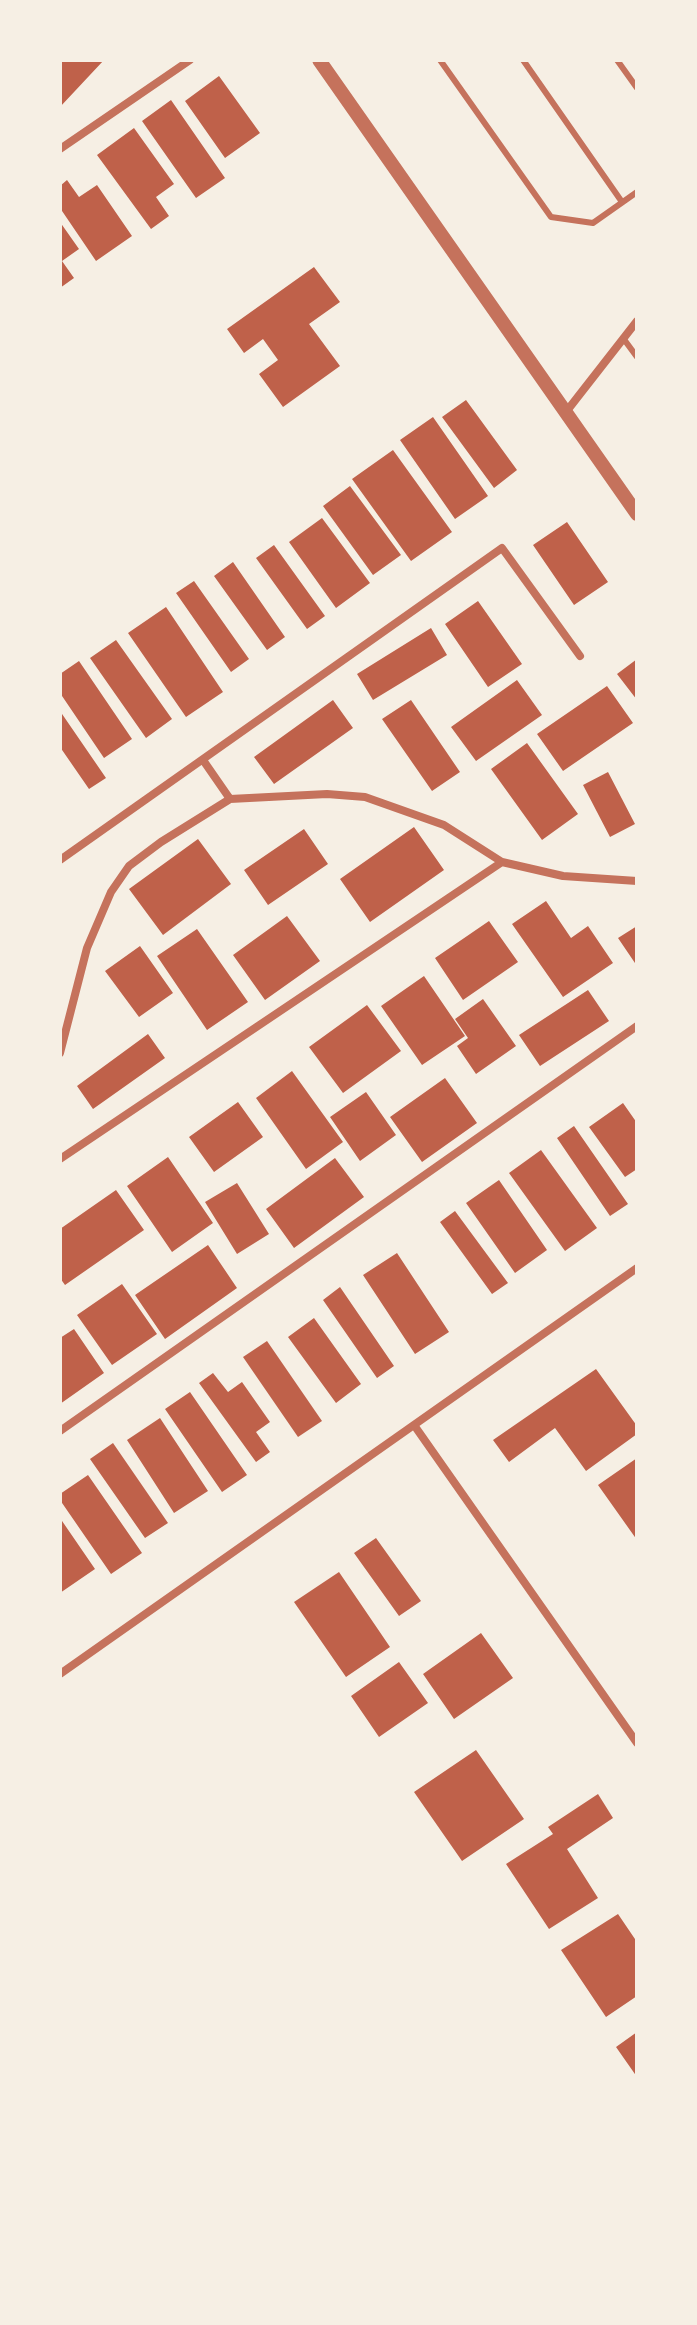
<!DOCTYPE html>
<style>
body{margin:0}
#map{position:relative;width:697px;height:2325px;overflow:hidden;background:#f6efe4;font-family:"Asap Condensed",sans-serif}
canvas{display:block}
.frame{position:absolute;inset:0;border:62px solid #f6efe4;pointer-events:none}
</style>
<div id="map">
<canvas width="697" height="2325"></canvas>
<div class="frame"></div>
</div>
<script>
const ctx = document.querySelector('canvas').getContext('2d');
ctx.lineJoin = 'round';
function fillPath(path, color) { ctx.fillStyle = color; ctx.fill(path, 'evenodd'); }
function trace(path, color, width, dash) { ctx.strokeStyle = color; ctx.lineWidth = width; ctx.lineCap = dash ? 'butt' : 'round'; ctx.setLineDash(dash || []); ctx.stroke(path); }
const building = new Path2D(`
 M 61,60 L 104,60 L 60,107 L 60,62 Z
 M 219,76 L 260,133 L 225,158 L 185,101 Z
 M 171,100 L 225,178 L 196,198 L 142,121 Z
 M 134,128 L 174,184 L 156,197 L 169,216 L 151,229 L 97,155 Z
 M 67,180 L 79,197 L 97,185 L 132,236 L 96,261 L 60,208 L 60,186 Z
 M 60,222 L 79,249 L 62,261 L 74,278 L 60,288 Z
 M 314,267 L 340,302 L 309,324 L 340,366 L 283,407 L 259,374 L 278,360 L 263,339 L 244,353 L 227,329 Z
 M 466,400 L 517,470 L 494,488 L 442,417 Z
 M 433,417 L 488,496 L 455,519 L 400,440 Z
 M 393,450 L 452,532 L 411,561 L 352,479 Z
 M 350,486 L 401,555 L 373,575 L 323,506 Z
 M 322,518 L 370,583 L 336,608 L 289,542 Z
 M 567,522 L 608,582 L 574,605 L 533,545 Z
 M 274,545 L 325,616 L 307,629 L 256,558 Z
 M 233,562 L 285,637 L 267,650 L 214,576 Z
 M 194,581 L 249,659 L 231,672 L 176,593 Z
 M 478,601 L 522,664 L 488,687 L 445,624 Z
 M 166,607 L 223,692 L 186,717 L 128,633 Z
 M 431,628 L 447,655 L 373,700 L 357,674 Z
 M 116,640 L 172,719 L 146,738 L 90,658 Z
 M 637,659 L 637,700 L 617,674 Z
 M 79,661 L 132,739 L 104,758 L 60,693 L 60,674 Z
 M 517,680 L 542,715 L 476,761 L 451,727 Z
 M 607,686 L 633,723 L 563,771 L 537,734 Z
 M 333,700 L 353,728 L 274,784 L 254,757 Z
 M 411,700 L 460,772 L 432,791 L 382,719 Z
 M 60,711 L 106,778 L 89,789 L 60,747 Z
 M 527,743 L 578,814 L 542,840 L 491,769 Z
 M 608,772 L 635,824 L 610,837 L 583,785 Z
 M 414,827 L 444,870 L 370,922 L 340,879 Z
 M 304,829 L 328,864 L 268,905 L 244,870 Z
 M 198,839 L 231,884 L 163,935 L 129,889 Z
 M 546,901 L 571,938 L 588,926 L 613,963 L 563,997 L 512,924 Z
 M 287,916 L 320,961 L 265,1000 L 233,955 Z
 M 489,921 L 518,962 L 463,1000 L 435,958 Z
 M 637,926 L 637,966 L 618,938 Z
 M 197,929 L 248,1002 L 207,1030 L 157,956 Z
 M 140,946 L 173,993 L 139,1017 L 105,971 Z
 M 424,976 L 465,1036 L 422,1065 L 381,1006 Z
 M 588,990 L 609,1021 L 540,1066 L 519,1035 Z
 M 483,999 L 516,1046 L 476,1074 L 457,1046 L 468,1038 L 455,1019 Z
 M 367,1005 L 401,1051 L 343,1093 L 309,1047 Z
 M 148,1034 L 165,1058 L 93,1109 L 77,1086 Z
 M 292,1071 L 343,1142 L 306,1169 L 256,1098 Z
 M 445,1078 L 477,1123 L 422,1162 L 390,1117 Z
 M 366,1092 L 396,1135 L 360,1161 L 330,1117 Z
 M 238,1102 L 263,1137 L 214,1172 L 189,1137 Z
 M 623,1103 L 637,1123 L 637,1169 L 625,1177 L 589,1127 Z
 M 574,1126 L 628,1204 L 610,1216 L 557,1138 Z
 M 541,1150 L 597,1228 L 565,1251 L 509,1173 Z
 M 168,1157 L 213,1223 L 172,1252 L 127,1186 Z
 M 335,1158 L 364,1197 L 294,1248 L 266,1209 Z
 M 499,1180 L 547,1250 L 515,1273 L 466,1203 Z
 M 237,1183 L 269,1234 L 237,1254 L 205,1202 Z
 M 116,1190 L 144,1230 L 65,1285 L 60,1278 L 60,1229 Z
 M 455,1211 L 508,1283 L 492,1294 L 440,1222 Z
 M 208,1245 L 237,1288 L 165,1339 L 135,1295 Z
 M 397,1253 L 449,1332 L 415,1354 L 363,1275 Z
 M 122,1284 L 157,1334 L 112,1365 L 77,1315 Z
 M 340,1287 L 394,1366 L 377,1378 L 323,1300 Z
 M 314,1318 L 361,1384 L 336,1403 L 288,1337 Z
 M 74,1329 L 104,1373 L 60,1404 L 60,1338 Z
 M 267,1341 L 322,1421 L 298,1437 L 243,1357 Z
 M 596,1369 L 637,1426 L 637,1434 L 586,1471 L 555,1428 L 509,1462 L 493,1440 Z
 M 213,1373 L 228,1392 L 242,1382 L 270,1422 L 256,1432 L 270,1452 L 256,1462 L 199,1383 Z
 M 190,1392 L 247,1475 L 222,1492 L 165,1409 Z
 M 160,1418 L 208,1491 L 174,1513 L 127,1440 Z
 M 113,1443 L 168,1523 L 145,1538 L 90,1459 Z
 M 637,1458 L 637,1540 L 598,1485 Z
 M 88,1475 L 142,1553 L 111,1574 L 60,1500 L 60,1494 Z
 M 60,1518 L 95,1569 L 60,1593 Z
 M 376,1538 L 421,1601 L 399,1616 L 354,1553 Z
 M 339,1572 L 390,1647 L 346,1677 L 294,1602 Z
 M 481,1633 L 513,1678 L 454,1719 L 423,1674 Z
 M 399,1662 L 428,1703 L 379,1737 L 351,1696 Z
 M 476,1750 L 524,1819 L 462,1861 L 414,1792 Z
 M 598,1794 L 613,1818 L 567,1849 L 598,1898 L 549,1929 L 506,1864 L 553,1834 L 548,1827 Z
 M 618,1914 L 637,1942 L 637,1996 L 606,2017 L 561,1950 Z
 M 637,2032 L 637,2077 L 616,2047 Z`);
const service = new Path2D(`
 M 440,60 L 551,217 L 593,223 L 637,192
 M 523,60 L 622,202
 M 617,60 L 637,88
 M 623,338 L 637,357`);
const minor = new Path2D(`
 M 60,149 L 190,60
 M 566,412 L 637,321
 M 203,760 L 230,799
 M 60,860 L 502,548 L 580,656
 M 60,1053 L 87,948 L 111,892 L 129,866 L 161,842 L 230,799 L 327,794 L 365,797 L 444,825 L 502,862 L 563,876 L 637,881
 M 60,1159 L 502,862
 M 414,1425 L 637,1743
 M 60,1431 L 637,1026
 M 60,1674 L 637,1268`);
const tertiary = new Path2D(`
 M 319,60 L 637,514`);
fillPath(building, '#bf614a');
trace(service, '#c5725c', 6);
trace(minor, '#c5725c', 8);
trace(tertiary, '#c5725c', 14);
</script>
